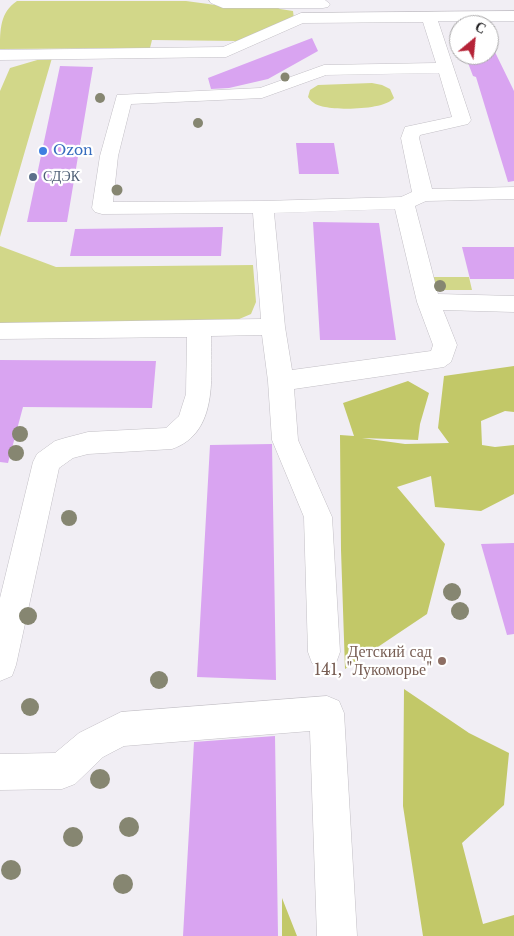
<!DOCTYPE html>
<meta charset="utf-8">
<style>
body{margin:0}
#map{position:relative;width:514px;height:936px;overflow:hidden;background:#f1eef4;font-family:"Libre Baskerville",serif}
canvas{display:block}
.north{position:absolute;left:449px;top:15px;width:50px;height:50px;box-sizing:border-box;background:#fff;border:1px solid #a7a6a7;border-radius:50%;rotate:28deg;font-size:14px;font-weight:700;line-height:20px;text-align:center;color:#222123}
.north::after{content:'';display:block;margin:auto;width:18px;height:22px;background:#b52337;clip-path:polygon(50% 0,100% 100%,50% 72%,0 100%)}
</style>
<div id="map">
<canvas width="514" height="936"></canvas>
<div class="north">С</div>
</div>
<script>
const ctx = document.querySelector('canvas').getContext('2d');
ctx.lineJoin = 'round';
function fillPath(path, color) { ctx.fillStyle = color; ctx.fill(path, 'evenodd'); }
function trace(path, color, width, dash) { ctx.strokeStyle = color; ctx.lineWidth = width; ctx.lineCap = dash ? 'butt' : 'round'; ctx.setLineDash(dash || []); ctx.stroke(path); }
function drawText(font, color, halo, rows, align = 'center') {
  ctx.font = font + ' "Libre Baskerville",serif'; ctx.lineWidth = 4.5; ctx.setLineDash([]); ctx.textBaseline = 'middle'; ctx.strokeStyle = halo; ctx.fillStyle = color; for (const [text, x, y, turn = 0] of rows) {
    ctx.save(); ctx.translate(x, y); ctx.rotate((+turn || 0) * Math.PI / 180); ctx.textAlign = isNaN(turn) ? turn : align; if (halo) ctx.strokeText(text, 0, 0); ctx.fillText(text, 0, 0); ctx.restore();
  }
}
const green = new Path2D(`
 M 17,1 L 186,1 L 223,6 L 273,5 L 280,9 L 293,11 L 294,19 L 237,41 L 152,40 L 150,48 L 0,49 C 0,30 0,12 17,1 Z
 M 44,58 L 52,58 L 0,237 L 0,91 L 10,68 Z
 M 372,83 L 382,85 L 390,89 L 394,98 C 384,110 340,110 325,107 C 318,106 312,103 308,97 L 310,90 L 318,85 Z
 M 0,246 L 56,267 L 253,265 L 256,302 L 251,314 L 237,320 L 0,324 Z
 M 431,277 L 469,277 L 472,290 L 440,290 L 430,285 Z`);
const forest = new Path2D(`
 M 514,366 L 514,412 L 505,411 L 481,421 L 482,445 L 495,447 L 514,445 L 514,494 L 481,511 L 435,507 L 431,476 L 397,487 L 445,544 L 427,614 L 345,669 L 341,550 L 340,435 L 354,436 L 343,403 L 408,381 L 429,393 L 420,424 L 418,440 L 362,438 L 405,444 L 449,443 L 438,428 L 444,376 Z
 M 404,689 L 469,733 L 509,753 L 504,805 L 462,843 L 483,924 L 514,915 L 514,936 L 423,936 L 403,806 Z
 M 282,898 L 297,936 L 282,936 Z`);
const building = new Path2D(`
 M 312,38 L 318,51 L 268,79 L 229,88 L 211,89 L 208,78 Z
 M 489,48 L 493,48 L 514,91 L 514,181 L 508,182 L 476,77 L 473,76 L 465,55 L 489,55 Z
 M 60,66 L 93,67 L 67,222 L 27,222 Z
 M 296,143 L 334,143 L 339,174 L 299,174 Z
 M 313,222 L 379,223 L 396,340 L 320,340 Z
 M 223,227 L 221,256 L 70,256 L 75,229 Z
 M 462,247 L 514,247 L 514,279 L 470,279 Z
 M 0,360 L 156,361 L 152,408 L 23,407 L 8,463 L 0,462 Z
 M 272,444 L 276,680 L 197,677 L 210,445 Z
 M 514,543 L 514,634 L 507,635 L 481,544 Z
 M 275,736 L 278,936 L 183,936 L 194,742 Z`);
const minor = new Path2D(`
 M 209,0 L 325,0 L 330,4 L 328,7 L 323,8 L 223,8 L 211,3 Z
 M 514,11 L 514,21 L 438,21 L 471,120 L 468,124 L 420,135 L 419,138 L 432,189 L 514,187 L 514,199 L 426,201 L 415,206 L 438,294 L 514,296 L 514,312 L 443,310 L 457,345 L 451,362 L 444,367 L 294,389 L 298,440 L 332,517 L 340,652 L 336,663 L 324,668 L 312,663 L 308,652 L 304,517 L 272,440 L 268,381 L 262,335 L 211,336 C 211,375 219,433 172,449 L 88,454 L 73,458 L 59,468 L 16,665 L 12,676 L 0,681 L 0,598 L 33,462 L 37,454 L 55,441 L 65,438 L 88,432 L 166,428 L 179,416 L 186,394 L 187,337 L 0,339 L 0,323 L 261,319 L 253,213 L 102,214 L 95,212 L 92,208 L 100,156 L 117,95 L 260,88 L 324,65 L 436,63 L 423,22 L 303,23 L 226,57 L 0,60 L 0,50 L 223,47 L 301,13 ZM 439,73 L 452,117 L 405,127 L 401,138 L 412,192 L 401,197 L 263,201 L 113,202 L 118,156 L 131,104 L 262,98 L 326,75 ZM 395,209 L 417,302 L 433,345 L 431,351 L 292,370 L 285,327 L 274,213 Z
 M 327,696 L 339,701 L 344,713 L 357,936 L 317,936 L 310,731 L 124,746 L 103,757 L 75,784 L 62,789 L 0,790 L 0,754 L 55,753 L 79,733 L 121,712 Z`);
const trees = [
 [285,77,4.5],
 [100,98,5],
 [198,123,5],
 [117,190,5.5],
 [440,286,6],
 [20,434,8],
 [16,453,8],
 [69,518,8],
 [452,592,9],
 [460,611,9],
 [28,616,9],
 [159,680,9],
 [30,707,9],
 [100,779,10],
 [129,827,10],
 [73,837,10],
 [11,870,10],
 [123,884,10]
];
const markers = [
 [43,151,5,"#3f7fe0"],
 [33,177,5,"#5c6f8a"],
 [442,661,5,"#8d6e63"]
];
const farShopnames = [
 ["Ozon",53,151]
];
const farServicenames = [
 ["СДЭК",43,177]
];
const educationNames = [
 ["Детский сад",432,652],
 ["141, \"Лукоморье\"",432,670]
];
fillPath(green, '#d2d789');
fillPath(forest, '#c2c868');
fillPath(building, '#d9a4f1');
trace(minor, '#c2bfc5', 1);
fillPath(minor, '#fff');
ctx.fillStyle = '#868671';
for (const [x, y, r] of trees) { ctx.beginPath(); ctx.arc(x, y, r, 0, 2 * Math.PI); ctx.fill(); }
for (const [x, y, r, color] of markers) { const dot = new Path2D(); dot.arc(x, y, r, 0, 2 * Math.PI); ctx.fillStyle = color; ctx.fill(dot); trace(dot, '#fff', 2); }
drawText('14px', '#366cbe', '#fff', farShopnames, 'left');
drawText('14px', '#4e5e75', '#fff', farServicenames, 'left');
drawText('16px', '#785e54', '#fff', educationNames, 'right');
</script>
